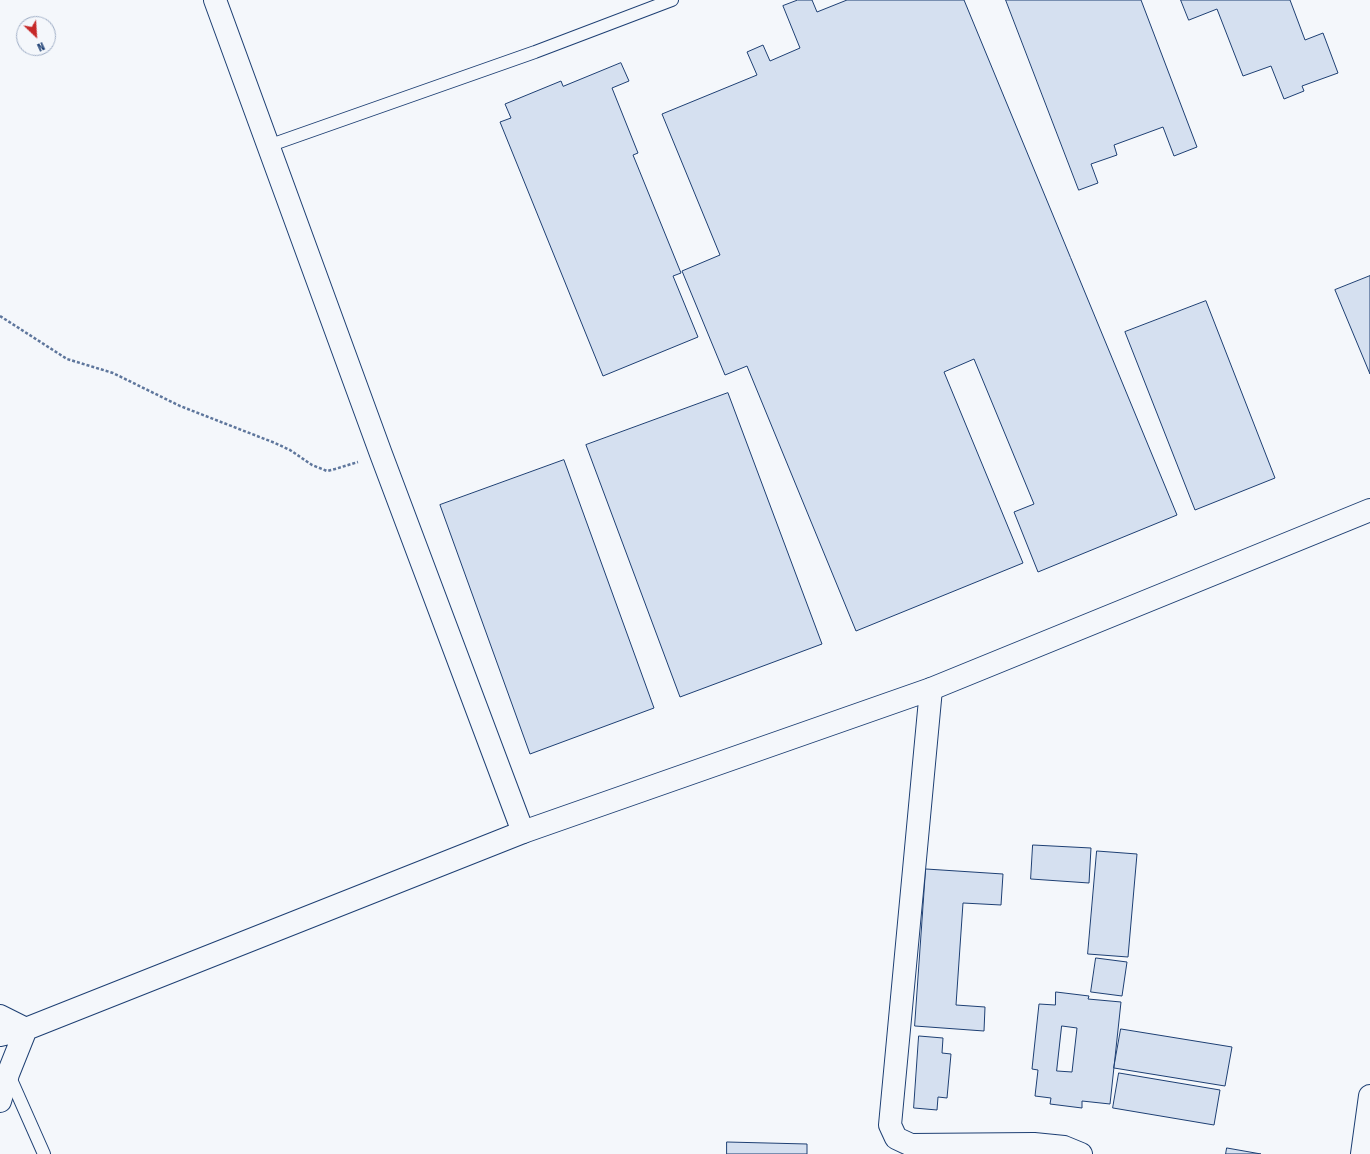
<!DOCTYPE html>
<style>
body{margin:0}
#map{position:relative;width:1370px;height:1154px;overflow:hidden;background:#f4f7fb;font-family:"Fira Sans Condensed",sans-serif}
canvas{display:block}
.north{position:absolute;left:16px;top:16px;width:40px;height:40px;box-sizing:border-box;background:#f4f7fb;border:1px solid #9eadc5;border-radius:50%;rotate:155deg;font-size:11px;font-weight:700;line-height:16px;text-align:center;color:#1d3f73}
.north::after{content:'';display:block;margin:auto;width:14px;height:18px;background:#c62828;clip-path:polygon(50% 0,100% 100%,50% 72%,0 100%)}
</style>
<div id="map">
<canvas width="1370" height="1154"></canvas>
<div class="north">N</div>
</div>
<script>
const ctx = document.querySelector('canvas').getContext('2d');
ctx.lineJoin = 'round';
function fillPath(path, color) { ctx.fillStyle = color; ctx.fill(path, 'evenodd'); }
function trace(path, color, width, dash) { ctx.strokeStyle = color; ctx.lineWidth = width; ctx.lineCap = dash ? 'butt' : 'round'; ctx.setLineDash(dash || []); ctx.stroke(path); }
const building = new Path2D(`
 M 798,0 L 812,0 L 817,12 L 847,0 L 964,0 L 1177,515 L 1038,572 L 1014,512 L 1034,504 L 974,359 L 944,372 L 1023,563 L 856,631 L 747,366 L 725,375 L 682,271 L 720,255 L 662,114 L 757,75 L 747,52 L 763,45 L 770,61 L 800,48 L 783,6 Z
 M 1006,0 L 1141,0 L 1197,147 L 1174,156 L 1163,127 L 1114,145 L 1117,155 L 1091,164 L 1098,183 L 1079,190 Z
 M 1181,0 L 1290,0 L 1305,40 L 1323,33 L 1338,73 L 1302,86 L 1304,91 L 1284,99 L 1271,66 L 1243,76 L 1217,9 L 1189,20 Z
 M 621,63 L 629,81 L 612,88 L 638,153 L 633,155 L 681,273 L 673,276 L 698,337 L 603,376 L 500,122 L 511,118 L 505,104 L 561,81 L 563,86 Z
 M 1370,276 L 1370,374 L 1335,290 Z
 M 1206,301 L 1275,478 L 1195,510 L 1125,332 Z
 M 728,393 L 822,644 L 680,697 L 586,445 Z
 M 564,460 L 654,708 L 530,754 L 440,505 Z
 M 1033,845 L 1091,848 L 1089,883 L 1031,879 Z
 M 1097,851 L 1137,854 L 1128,957 L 1088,954 Z
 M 926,869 L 1003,874 L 1001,905 L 963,903 L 956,1005 L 985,1007 L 984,1031 L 915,1026 Z
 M 1096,958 L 1127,962 L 1122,996 L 1091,992 Z
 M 1056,992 L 1089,996 L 1088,999 L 1121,1002 L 1110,1104 L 1082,1101 L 1082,1108 L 1050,1104 L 1051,1098 L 1035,1096 L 1038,1070 L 1032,1069 L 1039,1004 L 1055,1005 ZM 1062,1026 L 1077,1028 L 1072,1072 L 1057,1071 Z
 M 1121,1029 L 1232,1047 L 1225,1086 L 1114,1068 Z
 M 919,1036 L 943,1038 L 942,1053 L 951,1054 L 947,1098 L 938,1097 L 937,1110 L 914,1108 Z
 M 1119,1073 L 1220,1090 L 1214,1125 L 1113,1108 Z
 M 727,1142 L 807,1144 L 807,1154 L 727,1154 Z
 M 1227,1148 L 1261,1154 L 1226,1154 Z`);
const path = new Path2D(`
 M 0,316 L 67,359 L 113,373 L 180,406 L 275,443 L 290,450 L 312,465 L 327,471 L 335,469 L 358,462`);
const service = new Path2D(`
 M 268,146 L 535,52 L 672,0
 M 9,1075 L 44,1154`);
const minor = new Path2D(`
 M 215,0 L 381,454 L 523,832
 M 931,689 L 890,1125 L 896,1138 L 911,1145 L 1034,1144 L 1064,1147 L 1081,1154
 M 0,1016 L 26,1029
 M 1362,1154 L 1370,1096`);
const tertiary = new Path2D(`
 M 0,1035 L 26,1029 L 523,832 L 931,689 L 1370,510
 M 0,1101 L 8,1074 L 26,1029`);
fillPath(building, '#d5e0f0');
trace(building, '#1d3f73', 1);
trace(service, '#1d3f73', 14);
trace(minor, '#1d3f73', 24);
trace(tertiary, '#1d3f73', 24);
trace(path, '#5e769c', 2.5, [3, 2]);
trace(service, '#f4f7fb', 12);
trace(minor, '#f4f7fb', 22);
trace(tertiary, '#f4f7fb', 22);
</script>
